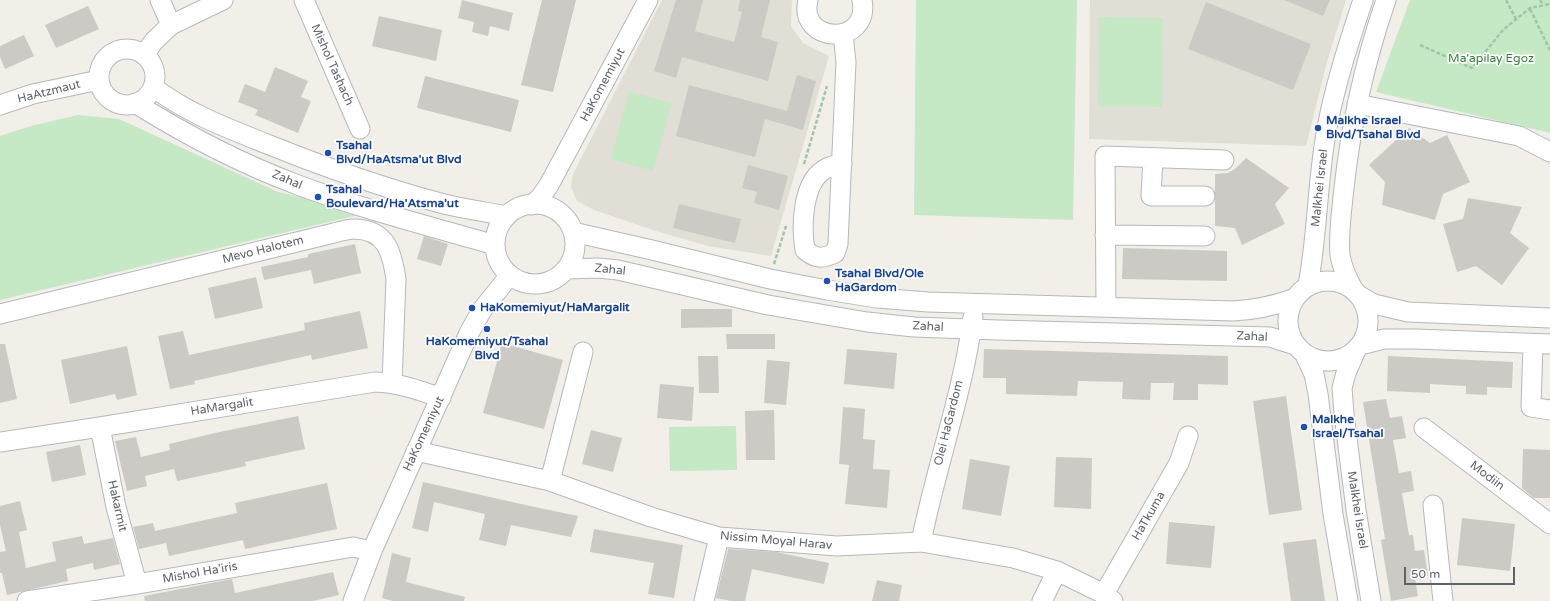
<!DOCTYPE html>
<style>
body{margin:0}
#map{position:relative;width:1550px;height:601px;overflow:hidden;background:#f1efe8;font-family:"Varela Round",sans-serif}
canvas{display:block}
.scale{position:absolute;left:1404px;top:567px;width:111px;height:18px;box-sizing:border-box;border:2px solid #5f6368;border-top:0;padding-left:5px;font-size:12px;line-height:14px;white-space:nowrap;color:#5f6368;-webkit-text-stroke:3px #fff;paint-order:stroke}
</style>
<div id="map">
<canvas width="1550" height="601"></canvas>
<div class="scale">50 m</div>
</div>
<script>
const ctx = document.querySelector('canvas').getContext('2d');
ctx.lineJoin = 'round';
function fillPath(path, color) { ctx.fillStyle = color; ctx.fill(path, 'evenodd'); }
function trace(path, color, width, dash) { ctx.strokeStyle = color; ctx.lineWidth = width; ctx.lineCap = dash ? 'butt' : 'round'; ctx.setLineDash(dash || []); ctx.stroke(path); }
function drawText(font, color, halo, rows, align = 'center') {
  ctx.font = font + ' "Varela Round",sans-serif'; ctx.lineWidth = 3.5; ctx.setLineDash([]); ctx.textBaseline = 'middle'; ctx.strokeStyle = halo; ctx.fillStyle = color; for (const [text, x, y, turn = 0] of rows) {
    ctx.save(); ctx.translate(x, y); ctx.rotate((+turn || 0) * Math.PI / 180); ctx.textAlign = isNaN(turn) ? turn : align; if (halo) ctx.strokeText(text, 0, 0); ctx.fillText(text, 0, 0); ctx.restore();
  }
}
const education = new Path2D(`
 M 662,0 L 792,0 L 791,26 L 803,43 L 829,56 L 771,256 L 708,246 L 656,231 L 594,210 L 577,201 L 571,187 L 573,174 Z
 M 1090,0 L 1346,0 L 1327,62 L 1306,146 L 1089,139 Z`);
const green = new Path2D(`
 M 916,0 L 1077,0 L 1073,220 L 914,215 Z
 M 1410,0 L 1550,0 L 1550,133 L 1376,92 Z
 M 1099,17 L 1163,18 L 1162,107 L 1098,106 Z
 M 629,91 L 672,103 L 653,171 L 611,159 Z
 M 78,115 L 119,119 L 278,192 L 371,212 L 0,300 L 0,136 L 31,126 Z
 M 736,426 L 737,470 L 670,471 L 669,427 Z`);
const building = new Path2D(`
 M 462,0 L 513,13 L 509,31 L 490,26 L 488,36 L 472,32 L 474,22 L 458,18 Z
 M 542,0 L 576,0 L 553,92 L 521,85 Z
 M 676,0 L 703,0 L 695,31 L 734,42 L 742,12 L 738,11 L 740,0 L 770,0 L 761,37 L 778,42 L 768,81 L 682,57 L 676,78 L 654,71 Z
 M 1284,0 L 1330,0 L 1323,16 Z
 M 1206,2 L 1311,44 L 1293,90 L 1188,49 Z
 M 88,6 L 99,29 L 56,48 L 45,25 Z
 M 379,16 L 442,30 L 436,61 L 372,46 Z
 M 24,35 L 34,56 L 5,69 L 0,57 L 0,46 Z
 M 275,67 L 308,81 L 301,97 L 311,101 L 298,133 L 255,115 L 258,110 L 238,102 L 245,84 L 265,92 Z
 M 797,75 L 816,81 L 803,130 L 765,119 L 755,157 L 676,136 L 689,85 L 787,111 Z
 M 425,76 L 519,100 L 511,132 L 417,108 Z
 M 1409,128 L 1430,143 L 1447,135 L 1470,182 L 1443,194 L 1435,220 L 1382,205 L 1385,182 L 1369,165 Z
 M 1246,158 L 1289,188 L 1275,204 L 1285,224 L 1242,245 L 1235,228 L 1215,226 L 1215,174 L 1228,173 L 1236,168 Z
 M 748,165 L 788,176 L 779,210 L 754,203 L 757,192 L 742,188 Z
 M 1468,198 L 1522,207 L 1510,233 L 1529,248 L 1502,285 L 1476,266 L 1457,272 L 1443,224 L 1463,219 Z
 M 679,204 L 741,219 L 735,243 L 673,228 Z
 M 424,236 L 448,244 L 441,266 L 417,259 Z
 M 355,244 L 361,273 L 314,284 L 311,270 L 264,280 L 261,267 L 308,257 L 308,254 Z
 M 1123,248 L 1227,251 L 1227,281 L 1122,279 Z
 M 256,277 L 263,308 L 215,319 L 208,288 Z
 M 681,309 L 732,309 L 732,327 L 681,328 Z
 M 360,311 L 368,348 L 312,360 L 311,355 L 194,381 L 195,384 L 170,389 L 158,336 L 183,331 L 189,355 L 305,330 L 304,323 Z
 M 726,334 L 775,334 L 775,349 L 727,349 Z
 M 502,343 L 563,360 L 544,429 L 483,413 Z
 M 0,344 L 5,344 L 17,399 L 0,403 Z
 M 127,346 L 137,395 L 117,400 L 115,394 L 70,404 L 61,360 Z
 M 847,349 L 897,353 L 894,389 L 844,384 Z
 M 984,349 L 1228,356 L 1228,385 L 1198,384 L 1198,400 L 1173,400 L 1174,383 L 1151,383 L 1150,400 L 1122,399 L 1123,382 L 1078,381 L 1077,396 L 1006,394 L 1006,378 L 983,378 Z
 M 698,356 L 718,356 L 719,393 L 699,393 Z
 M 1388,356 L 1513,362 L 1512,388 L 1487,387 L 1487,395 L 1466,394 L 1466,386 L 1430,384 L 1430,393 L 1387,391 Z
 M 767,360 L 790,362 L 786,405 L 764,403 Z
 M 660,384 L 694,387 L 692,421 L 657,418 Z
 M 1286,396 L 1302,510 L 1269,515 L 1253,401 Z
 M 1386,399 L 1390,418 L 1402,416 L 1406,438 L 1393,440 L 1399,473 L 1411,471 L 1414,491 L 1402,493 L 1409,535 L 1413,535 L 1415,551 L 1424,550 L 1428,576 L 1415,578 L 1418,596 L 1391,601 L 1381,540 L 1385,539 L 1363,402 Z
 M 843,407 L 865,409 L 863,439 L 875,440 L 873,469 L 890,470 L 887,508 L 845,504 L 849,465 L 839,464 Z
 M 774,410 L 775,460 L 746,460 L 745,411 Z
 M 298,416 L 305,449 L 245,462 L 246,466 L 177,481 L 174,469 L 145,476 L 147,486 L 127,491 L 115,441 L 136,437 L 141,457 L 170,450 L 169,444 L 215,433 Z
 M 591,430 L 622,438 L 613,472 L 582,464 Z
 M 80,445 L 86,475 L 52,482 L 46,452 Z
 M 1523,449 L 1550,450 L 1550,498 L 1534,498 L 1522,488 Z
 M 1056,457 L 1092,458 L 1091,509 L 1054,507 Z
 M 970,459 L 1010,466 L 1001,516 L 962,509 Z
 M 423,482 L 530,506 L 578,516 L 571,537 L 511,525 L 506,546 L 479,540 L 485,514 L 434,502 L 428,532 L 412,528 Z
 M 327,483 L 337,529 L 245,549 L 243,540 L 169,556 L 166,543 L 139,549 L 133,527 L 153,523 L 155,531 L 237,513 L 235,503 Z
 M 20,501 L 27,530 L 19,532 L 26,568 L 56,561 L 52,542 L 82,536 L 84,544 L 113,538 L 120,564 L 94,570 L 93,563 L 66,569 L 68,581 L 7,595 L 2,573 L 0,573 L 0,552 L 6,551 L 0,525 L 0,506 Z
 M 1462,518 L 1515,524 L 1510,571 L 1457,565 Z
 M 1169,522 L 1215,526 L 1211,568 L 1166,564 Z
 M 594,529 L 683,545 L 674,598 L 648,594 L 654,563 L 590,552 Z
 M 1316,539 L 1325,601 L 1291,601 L 1283,543 Z
 M 728,549 L 776,552 L 829,563 L 824,584 L 752,569 L 745,601 L 731,601 L 716,598 Z
 M 392,553 L 411,558 L 406,582 L 465,597 L 464,601 L 393,601 L 382,598 Z
 M 333,572 L 339,595 L 313,601 L 145,601 L 144,596 L 232,579 L 235,593 Z
 M 877,580 L 902,585 L 899,601 L 872,601 Z`);
const path = new Path2D(`
 M 1506,0 L 1516,19
 M 1540,0 L 1543,5
 M 1530,9 L 1550,50
 M 1420,45 L 1472,68 L 1503,30 L 1530,8 L 1550,4
 M 804,164 L 827,86
 M 774,264 L 786,226`);
const minor = new Path2D(`
 M 160,0 L 171,25
 M 304,0 L 360,129
 M 808,0 C 797,44 871,47 862,0
 M99 77a28 28 0 1 1 56 0a28 28 0 1 1-56 0Z
 M 144,55 L 154,41 L 171,25 L 223,0
 M 153,87 C 187,113 227,128 267,144 C 324,167 384,188 444,204 C 465,209 486,212 507,216
 M 135,103 C 186,135 242,164 298,185 C 362,209 429,226 495,245
 M 1357,104 L 1519,136 L 1550,152
 M 0,105 L 33,94 L 99,80
 M 1153,158 L 1151,196 L 1205,196
 M 842,164 C 837,165 832,165 827,168 C 802,180 801,226 805,250 C 816,259 822,259 835,253 L 838,244 L 846,62 L 843,34
 M495 244a40 40 0 1 1 80 0a40 40 0 1 1-80 0Z
 M 532,205 L 540,198 L 549,185 L 648,0
 M 573,232 L 652,250 L 770,279 L 827,290 L 877,298 L 928,302 L 1233,311 C 1254,310 1273,306 1293,299
 M 1105,235 L 1205,236
 M 566,269 L 598,268 L 618,270 L 768,305 L 867,322 L 914,327 L 998,330 L 1270,337 L 1295,345
 M1288 321a40 40 0 1 1 80 0a40 40 0 1 1-80 0Z
 M 1308,285 C 1318,233 1317,180 1327,128 C 1335,85 1349,42 1363,0
 M 1353,289 C 1347,278 1342,268 1340,255 C 1338,234 1342,208 1344,188 C 1351,124 1365,61 1386,0
 M 1360,296 L 1374,304 L 1408,312 L 1550,318
 M 1106,307 L 1105,156 L 1224,160
 M 0,314 L 334,233 C 341,231 349,229 355,229 C 387,230 392,253 396,279 L 392,383
 M 1533,344 L 1531,407 L 1550,410
 M 1360,345 L 1384,339 L 1415,339 L 1550,344
 M 1356,350 L 1346,373 L 1342,388 L 1344,414 L 1356,510 L 1371,601
 M 1304,353 L 1314,374 L 1318,394 L 1333,514 L 1348,601
 M 100,427 L 116,507 L 137,584
 M 1424,428 L 1550,524
 M 0,442 L 100,427 L 375,382 C 399,383 419,390 441,398
 M 416,451 L 550,481 L 651,517 L 719,537 L 837,546 L 921,542 L 1013,558 L 1057,571 L 1104,594 L 1113,601
 M 550,481 L 583,352
 M 1433,505 L 1443,601
 M 921,542 C 936,467 963,393 973,317
 M 1104,594 L 1179,463 L 1188,436
 M 27,601 L 137,584 L 353,547 L 372,551
 M 353,601 L 372,551 L 469,333 L 482,310 L 510,275
 M 704,601 L 719,537
 M 1042,601 L 1057,571`);
const markers = [
 [1318,128,4,"#1a4fb4"],
 [328,153,4,"#1a4fb4"],
 [318,197,4,"#1a4fb4"],
 [827,281,4,"#1a4fb4"],
 [472,308,4,"#1a4fb4"],
 [487,329,4,"#1a4fb4"],
 [1304,427,4,"#1a4fb4"]
];
const parkNames = [
 ["Ma'apilay Egoz",1491,59]
];
const streetNames = [
 ["Mishol Tashach",332,65,66],
 ["HaKomemiyut",603,85,-62],
 ["HaAtzmaut",49,92,-14],
 ["Zahal",287,180,23],
 ["Malkhei Israel",1320,188,-84],
 ["Mevo Halotem",263,250,-14],
 ["Zahal",610,270,6],
 ["Zahal",928,327,3],
 ["Zahal",1252,337,3],
 ["HaMargalit",222,407,-9],
 ["Olei HaGardom",949,423,-76],
 ["HaKomemiyut",424,434,-65],
 ["Modiin",1487,476,37],
 ["Hakarmit",117,506,77],
 ["Malkhei Israel",1357,510,81],
 ["HaTkuma",1149,516,-60],
 ["Nissim Moyal Harav",776,541,5],
 ["Mishol Ha'iris",200,573,-10]
];
const transitNames = [
 ["Malkhe Israel",1326,121],
 ["Blvd/Tsahal Blvd",1326,135],
 ["Tsahal",336,146],
 ["Blvd/HaAtsma'ut Blvd",336,160],
 ["Tsahal",326,190],
 ["Boulevard/Ha'Atsma'ut",326,204],
 ["Tsahal Blvd/Ole",835,274],
 ["HaGardom",835,288],
 ["HaKomemiyut/HaMargalit",480,308],
 ["HaKomemiyut/Tsahal",487,342,"center"],
 ["Blvd",487,356,"center"],
 ["Malkhe",1312,420],
 ["Israel/Tsahal",1312,434]
];
fillPath(education, '#e1ded6');
fillPath(green, '#c5e8c5');
fillPath(building, '#cccac5');
trace(minor, '#b5b8bc', 21);
trace(path, '#9cc7a9', 2.5, [4, 2]);
trace(minor, '#fff', 19);
for (const [x, y, r, color] of markers) { const dot = new Path2D(); dot.arc(x, y, r, 0, 2 * Math.PI); ctx.fillStyle = color; ctx.fill(dot); trace(dot, '#fff', 1.5); }
drawText('12px', '#348238', '#fff', parkNames);
drawText('12px', '#5f6368', '#fff', streetNames);
drawText('bold 12px', '#164399', '#fff', transitNames, 'left');
</script>
